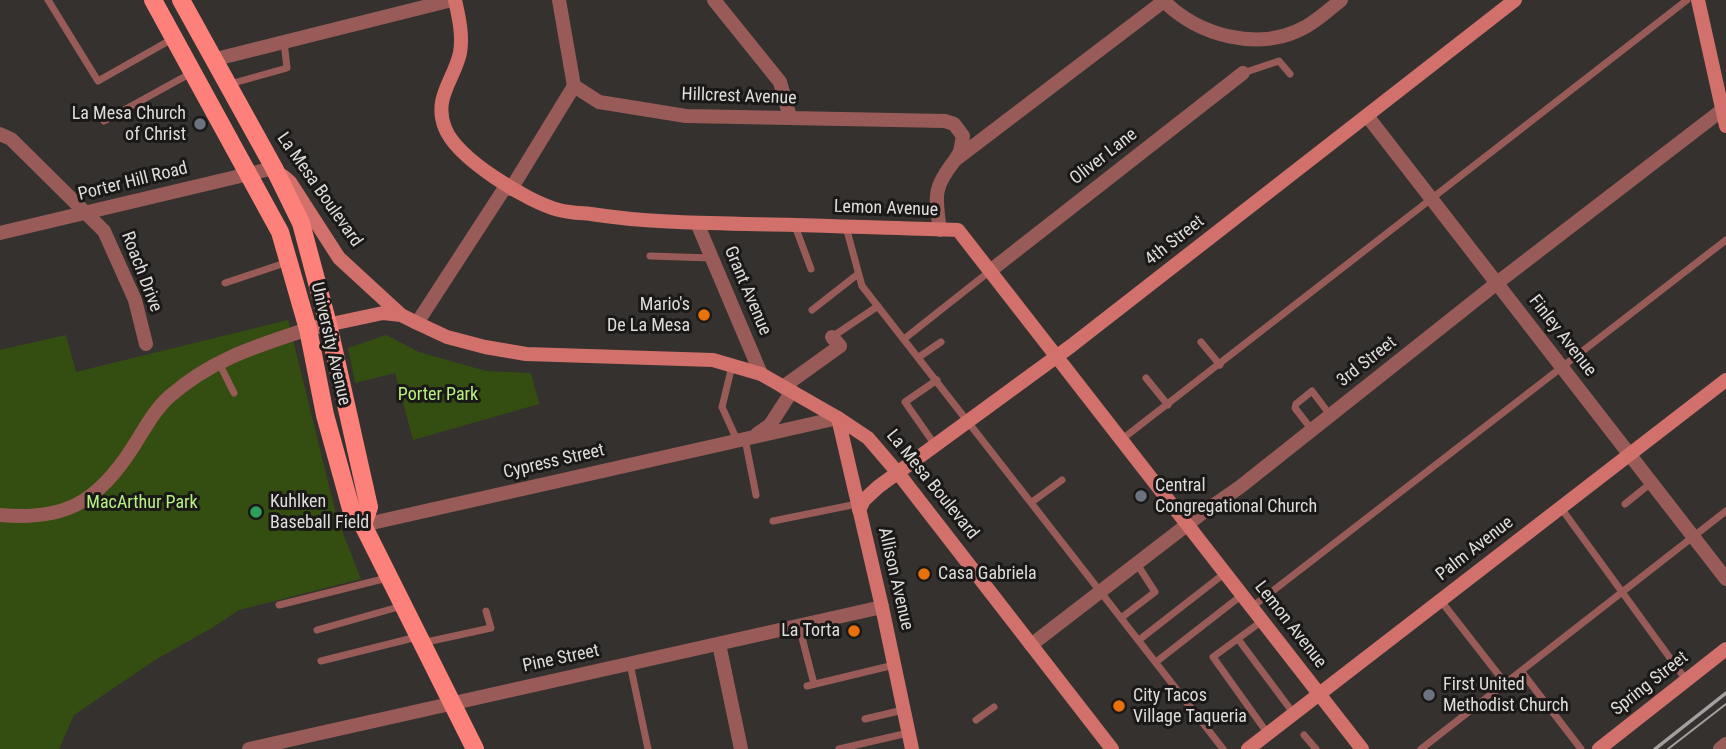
<!DOCTYPE html>
<style>
body{margin:0}
canvas{display:block;background:#34312f}
</style>
<canvas width="1726" height="749"></canvas>
<script>
const ctx = document.querySelector('canvas').getContext('2d');
ctx.lineJoin = 'round';
function fillPath(path, color) { ctx.fillStyle = color; ctx.fill(path, 'evenodd'); }
function trace(path, color, width, dash) { ctx.strokeStyle = color; ctx.lineWidth = width; ctx.lineCap = dash ? 'butt' : 'round'; ctx.setLineDash(dash || []); ctx.stroke(path); }
function drawText(font, color, halo, rows, align = 'center') {
  ctx.font = font + ' "Roboto Condensed",sans-serif'; ctx.lineWidth = 6; ctx.setLineDash([]); ctx.textBaseline = 'middle'; ctx.strokeStyle = halo; ctx.fillStyle = color; for (const [text, x, y, turn = 0] of rows) {
    ctx.save(); ctx.translate(x, y); ctx.rotate((+turn || 0) * Math.PI / 180); ctx.textAlign = isNaN(turn) ? turn : align; if (halo) ctx.strokeText(text, 0, 0); ctx.fillText(text, 0, 0); ctx.restore();
  }
}
const green = new Path2D(`
 M 288,320 L 337,518 L 361,579 L 239,610 L 215,626 L 155,660 L 74,715 L 59,749 L 0,749 L 0,350 L 66,335 L 76,372 Z
 M 386,335 L 419,352 L 486,371 L 531,373 L 539,404 L 413,440 L 395,373 L 355,383 L 348,348 Z`);
const lane = new Path2D(`
 M 48,0 L 98,81 L 174,38
 M 1243,73 L 1279,61 L 1290,74
 M 230,84 L 287,68 L 284,42
 M 104,121 L 193,72
 M 795,226 L 811,269
 M 846,227 L 862,286 L 1223,749
 M 650,256 L 711,258
 M 225,283 L 288,262
 M 812,310 L 858,274
 M 832,337 L 878,306
 M 904,339 L 990,271
 M 1201,342 L 1220,365
 M 919,357 L 941,342
 M 219,363 L 234,393
 M 732,366 L 722,407 L 737,440
 M 1146,378 L 1168,405
 M 1312,430 L 1295,408 L 1296,404 L 1312,391 L 1330,415
 M 745,439 L 756,495
 M 1121,440 L 1687,0
 M 935,445 L 905,402 L 937,380
 M 1032,502 L 1062,480
 M 1625,504 L 1651,483
 M 1561,508 L 1686,680
 M 773,521 L 857,504
 M 1441,601 L 1505,683
 M 279,605 L 387,578
 M 1252,607 L 1726,240
 M 1121,618 L 1155,592 L 1137,564
 M 1262,621 L 1213,657 L 1268,734
 M 799,626 L 814,684
 M 317,630 L 402,606
 M 1238,639 L 1294,714
 M 1139,640 L 1225,573
 M 422,643 L 491,628 L 486,611
 M 321,661 L 417,637
 M 1156,662 L 1242,595
 M 630,664 L 648,749
 M 1521,671 L 1581,749
 M 807,686 L 894,665
 M 865,719 L 903,710
 M 976,720 L 994,707
 M 1304,735 L 1316,749
 M 839,749 L 908,733
 M 1421,749 L 1726,511`);
const street = new Path2D(`
 M 559,0 L 574,86 L 599,102 L 686,116 L 945,121 L 954,124 L 963,136 L 960,152 L 955,160
 M 714,0 L 780,82 L 790,117
 M 1163,0 C 1197,36 1261,53 1307,26 C 1319,19 1330,9 1341,0
 M 216,59 L 452,0
 M 1368,117 L 1726,579
 M 0,134 L 11,139 L 104,231 L 135,300 L 146,344
 M 511,189 L 574,86
 M 697,223 L 761,374
 M 940,230 C 935,195 933,188 955,160 L 1164,1
 M 0,233 L 274,168
 M 990,271 L 1243,73
 M 417,323 L 506,186
 M 783,387 L 840,346 L 832,337
 M 757,434 L 770,425 L 792,391
 M 0,515 C 65,521 98,502 133,447 C 144,430 154,410 170,396 C 212,359 257,346 308,329
 M 363,525 L 838,418
 M 719,644 L 741,749
 M 1031,645 L 1201,514 L 1240,487 L 1497,283 L 1726,107
 M 249,749 L 882,607
 M 1720,749 L 1726,744`);
const secondary = new Path2D(`
 M 455,0 C 459,18 463,35 460,53 C 454,80 433,98 445,128 C 457,159 528,202 559,210 C 570,213 581,213 591,214 C 642,222 694,223 745,224 C 816,225 887,228 958,230 L 1362,749
 M 1698,0 L 1726,126
 M 283,176 L 290,182 L 339,258 L 401,315 L 417,323 L 447,337 L 485,347 L 526,354 L 713,360 L 761,374 L 838,418 L 868,438 L 898,473 L 1112,749
 M 308,329 L 383,313 L 401,315
 M 838,418 L 882,607 L 912,749
 M 859,510 L 864,500 L 878,487 L 1071,346 L 1515,0
 M 1248,749 L 1726,380
 M 1599,749 L 1726,649`);
const primary = new Path2D(`
 M 153,0 L 280,232 L 308,329 L 325,415 L 353,516 L 363,525 L 475,749
 M 181,0 L 274,168 L 301,223 L 328,324 L 369,507 L 363,525`);
const tram = new Path2D(`
 M 1668,749 L 1726,704`);
const rail = new Path2D(`
 M 1655,749 L 1726,693`);
const markers = [
 [200,124,7,"#6b7280"],
 [704,315,7,"#e8710a"],
 [1141,496,7,"#6b7280"],
 [256,512,7,"#2e9e5b"],
 [924,574,7,"#e8710a"],
 [854,631,7,"#e8710a"],
 [1429,695,7,"#6b7280"],
 [1119,706,7,"#e8710a"]
];
const streetNames = [
 ["Hillcrest Avenue",739,97,2],
 ["Oliver Lane",1104,157,-38],
 ["Porter Hill Road",133,182,-14],
 ["La Mesa Boulevard",319,190,55],
 ["Lemon Avenue",886,209,2],
 ["4th Street",1175,241,-38],
 ["Roach Drive",141,272,69],
 ["Grant Avenue",747,291,67],
 ["Finley Avenue",1562,336,52],
 ["University Avenue",330,344,77],
 ["3rd Street",1367,362,-38],
 ["Cypress Street",554,462,-13],
 ["La Mesa Boulevard",932,485,51],
 ["Palm Avenue",1475,549,-38],
 ["Allison Avenue",895,579,77],
 ["Lemon Avenue",1290,625,52],
 ["Pine Street",561,659,-12],
 ["Spring Street",1650,684,-38]
];
const poiNames = [
 ["La Mesa Church",186,114,"right"],
 ["of Christ",186,135,"right"],
 ["Mario's",690,305,"right"],
 ["De La Mesa",690,326,"right"],
 ["Central",1155,486],
 ["Congregational Church",1155,507],
 ["Kuhlken",270,502],
 ["Baseball Field",270,523],
 ["Casa Gabriela",938,574],
 ["La Torta",840,631,"right"],
 ["First United",1443,685],
 ["Methodist Church",1443,706],
 ["City Tacos",1133,696],
 ["Village Taqueria",1133,717]
];
const parkNames = [
 ["Porter Park",438,395],
 ["MacArthur Park",142,503]
];
fillPath(green, '#334e10');
trace(lane, '#995b57', 7);
trace(street, '#995b57', 14);
trace(secondary, '#d2706b', 14);
trace(primary, '#fe807a', 18);
trace(tram, '#a3a09f', 2);
trace(rail, '#a3a09f', 3.5);
for (const [x, y, r, color] of markers) { const dot = new Path2D(); dot.arc(x, y, r, 0, 2 * Math.PI); ctx.fillStyle = color; ctx.fill(dot); trace(dot, '#1a1918', 2.5); }
drawText('18px', '#dfdddc', '#1a1918', streetNames);
drawText('18px', '#dfdddc', '#1a1918', poiNames, 'left');
drawText('18px', '#b9f081', '#1a1918', parkNames);
</script>
